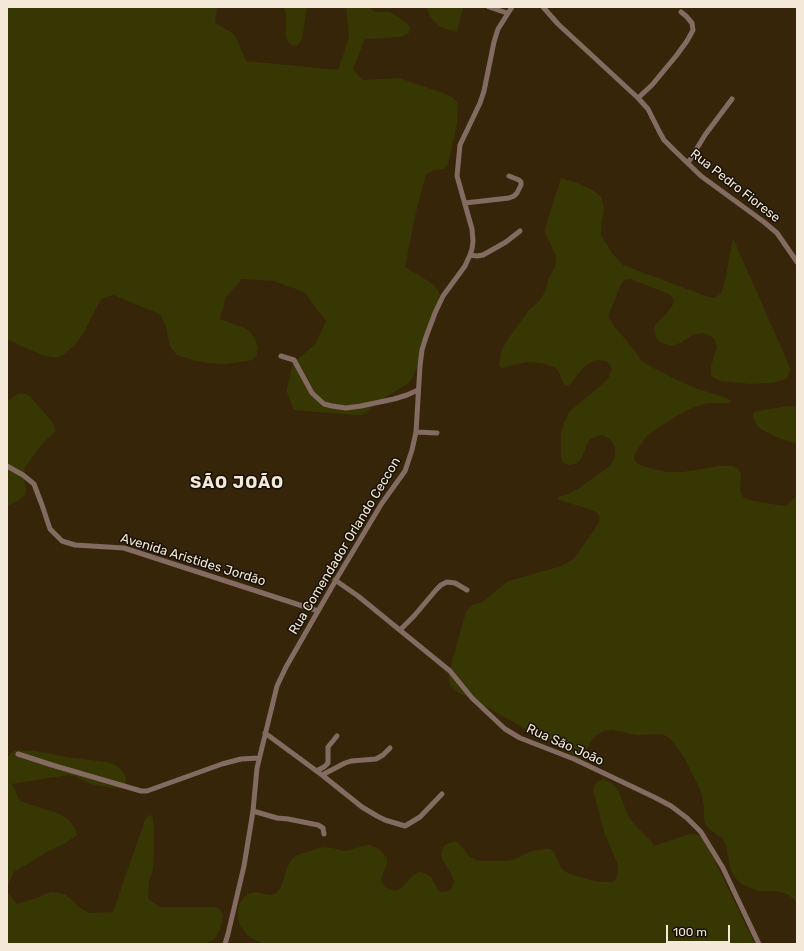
<!DOCTYPE html>
<html>
<head>
<meta charset="utf-8">
<style>
  body { margin:0 }
  #map { position:relative; width:804px; height:951px; overflow:hidden; background:#362509; font-family:Rubik,sans-serif }
  canvas { display:block }
  .frame { position:absolute; inset:0; border:8px solid #f4e8d9; pointer-events:none }
  .scale { position:absolute; left:666px; top:925px; width:64px; height:18px; box-sizing:border-box; border:2px solid #f4e8d9; border-top:0; padding-left:5px; font-size:12px; line-height:14px; white-space:nowrap; color:#f4e8d9; -webkit-text-stroke:3px #171005; paint-order:stroke }
</style>
</head>
<body>
<div id="map">
<canvas width="804" height="951"></canvas>
<div class="frame"></div>
<div class="scale">100 m</div>
</div>
<script>
const ctx = document.querySelector('canvas').getContext('2d');
ctx.lineJoin = 'round';
function fillPath(path, color) { ctx.fillStyle = color; ctx.fill(path, 'evenodd'); }
const toPath = rows => new Path2D(rows.map(r => 'M' + r).join(''));
function trace(path, color, width, dash) { ctx.strokeStyle = color; ctx.lineWidth = width; ctx.lineCap = dash ? 'butt' : 'round'; ctx.setLineDash(dash || []); ctx.stroke(path); }
function label(font, color, halo, rows, align = 'center') {
  ctx.font = font + ' Rubik,sans-serif'; ctx.lineWidth = 3; ctx.setLineDash([]); ctx.textBaseline = 'middle'; ctx.strokeStyle = halo; ctx.fillStyle = color; for (const [text, x, y, turn = 0] of rows) {
    ctx.save(); ctx.translate(x, y); ctx.rotate((+turn || 0) * Math.PI / 180); ctx.textAlign = isNaN(turn) ? turn : align; if (halo) ctx.strokeText(text, 0, 0); ctx.fillText(text, 0, 0); ctx.restore();
  }
}
fillPath(toPath([
  [7,7,217,7,215,23,234,34,236,37,246,61,338,70,349,37,346,7,370,7,373,11,378,12,389,12,395,15,407,23,410,27,409,33,406,35,400,37,365,39,353,69,363,80,399,78,443,93,452,97,457,102,458,108,457,123,448,165,444,169,434,170,426,174,415,216,405,267,433,284,437,289,440,295,439,301,420,355,416,370,413,377,410,382,375,404,367,412,362,415,354,415,294,410,287,393,287,389,293,363,296,360,304,354,315,344,326,321,304,292,274,281,242,279,226,297,220,319,247,329,251,333,256,342,258,348,257,354,254,359,248,361,225,364,208,363,196,361,177,355,171,348,169,343,166,327,160,314,113,295,101,299,84,332,76,344,64,354,58,357,52,357,42,355,7,339],
  [284,7,307,7,303,34,301,41,297,46,292,45,289,43,286,38,286,14],
  [426,7,463,7,457,32,446,29,439,26,431,18],
  [561,178,577,183,594,191,601,197,603,203,604,209,601,228,601,235,612,253,623,265,703,295,714,298,721,294,725,281,733,238,788,363,790,370,788,377,783,380,771,383,750,384,721,381,714,378,711,375,711,366,717,347,715,340,711,336,702,333,693,335,680,343,672,346,662,343,658,340,655,334,654,329,656,324,668,312,672,306,674,302,673,298,669,294,630,279,624,280,621,284,611,309,609,315,610,319,613,325,627,341,642,361,648,365,677,380,695,388,724,397,731,401,729,403,712,403,705,404,689,409,673,418,648,435,643,441,635,453,634,459,637,463,642,466,667,472,683,472,719,466,732,466,737,468,741,474,740,490,742,496,746,499,754,501,784,506,787,505,797,496,797,902,790,896,785,893,776,891,758,891,745,886,740,883,733,875,730,868,726,845,723,839,710,830,705,824,704,819,704,807,702,796,700,789,684,757,670,738,662,734,637,735,612,730,604,731,595,736,591,741,587,749,585,759,580,759,466,696,457,692,450,685,449,679,449,672,466,612,472,605,480,603,485,600,497,590,507,582,516,579,558,567,565,564,573,559,577,554,594,530,598,524,600,518,598,513,592,510,559,500,558,497,568,494,579,488,603,471,609,467,613,461,615,455,615,447,610,439,602,435,597,436,590,439,587,445,581,459,576,464,569,465,563,463,561,456,561,435,564,423,569,412,599,387,609,377,612,369,610,365,606,361,598,360,594,361,588,364,582,369,572,382,568,386,564,385,559,372,556,368,548,365,541,363,526,362,502,368,499,365,501,352,506,342,529,310,540,300,545,292,549,278,555,267,556,261,556,256,548,239,545,231,546,225],
  [18,394,25,394,30,396,53,423,55,429,54,433,43,443,25,467,24,479,26,489,25,495,18,501,7,506,7,401],
  [789,406,797,407,797,444,776,437,761,429,756,424,753,415,754,412,775,408],
  [15,750,36,751,67,757,106,762,115,765,121,769,125,775,126,780,125,786,120,789,95,785,87,782,75,776,68,775,12,784,20,801,60,814,68,819,75,828,77,835,64,844,52,849,14,872,7,887,7,757],
  [604,779,613,784,618,790,629,818,637,827,650,840,654,846,686,835,693,834,699,835,702,837,708,847,755,944,264,944,255,940,247,935,240,925,238,919,238,908,240,903,244,897,250,893,256,892,270,895,277,893,281,887,287,868,291,860,297,855,323,847,333,848,343,851,351,850,362,846,369,845,375,847,381,851,387,858,387,864,381,878,383,884,386,888,395,891,400,889,405,884,413,875,419,872,425,873,431,877,439,891,442,892,448,891,452,888,454,882,452,876,444,862,441,856,442,850,445,845,448,843,454,842,458,842,469,856,476,860,481,861,506,861,515,859,532,851,545,849,550,849,554,853,560,866,564,871,570,874,598,882,614,882,616,879,618,873,618,865,605,835,593,790,594,786,597,782],
  [151,815,153,818,154,825,154,855,153,869,149,880,148,899,160,907,214,907,220,909,223,915,222,922,220,929,216,937,214,940,204,944,8,944,8,942,7,940,7,892,17,904,40,897,45,894,51,892,61,893,66,895,79,907,89,913,113,912,145,820,148,816]
]), '#373704');
trace(toPath([
  [489,7,507,13],
  [543,7,558,24,638,98,648,109,659,131,664,140,673,149,701,176,764,222,777,233,797,262],
  [638,98,652,85,676,56,687,41,693,30,692,23,686,16,681,12],
  [688,163,705,135,732,99],
  [465,203,509,198,514,196,517,193,521,185,521,182,519,180,509,176],
  [470,255,477,256,483,255,506,242,520,231],
  [281,356,294,360,312,393,324,404,332,406,346,408,361,406,394,399,407,395,418,390],
  [416,432,437,433],
  [7,466,23,475,34,484,42,505,50,529,62,541,75,545,124,548,318,611],
  [335,580,358,596,450,671,472,698,505,729,520,738,574,759,654,797,671,806,687,818,701,832,723,868,759,944],
  [400,630,414,616,436,590,441,585,447,582,455,583,467,590],
  [265,733,322,775,362,807,377,816,385,820,405,826,420,817,442,794],
  [18,754,52,765,141,791,147,791,222,764,241,759,259,758],
  [316,771,324,767,328,763,328,747,337,736],
  [322,775,345,763,351,761,376,759,383,755,390,748],
  [253,811,277,818,288,819,318,825,323,828,324,834],
  [225,944,228,934,244,866,253,811,257,768,277,686,286,667,337,578,382,503,405,471,412,450,416,432,420,366,422,350,426,337,435,313,443,296,465,266,470,255,472,249,473,241,472,229,457,176,460,145,480,103,484,91,494,42,498,29,512,7]
]), '#836b62', 5);
label('13px', '#f4e8d9', '#171005', [
  ["Rua Pedro Fiorese",735,186,38],
  ["Rua Comendador Orlando Ceccon",345,546,-59],
  ["Avenida Aristides Jordão",193,560,17],
  ["Rua São João",565,745,24]
]);
ctx.letterSpacing = '1px';
label('bold 17px', '#f4e8d9', '#171005', [
  ["SÃO JOÃO",237,483]
]);
ctx.letterSpacing = '0px';
</script>
</body>
</html>
